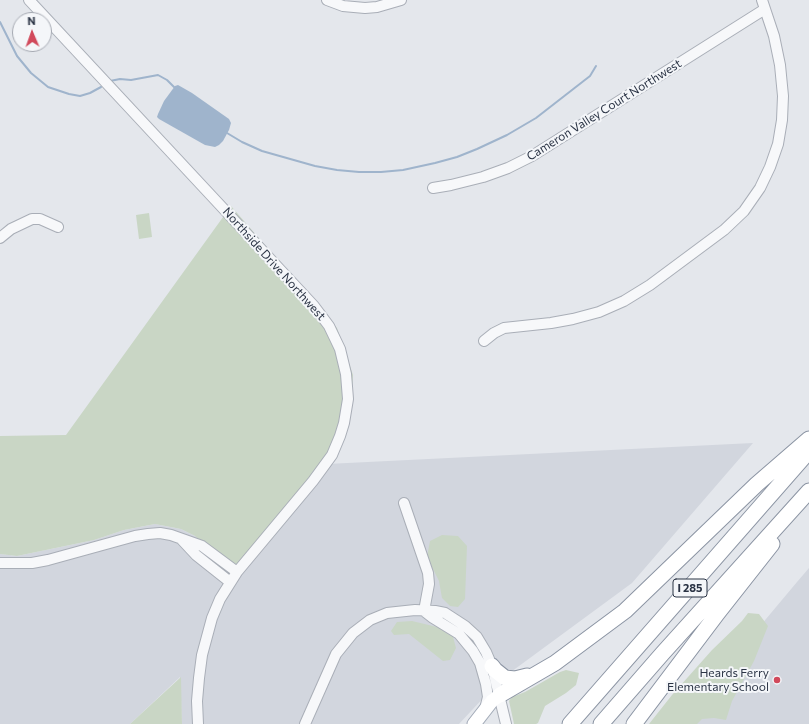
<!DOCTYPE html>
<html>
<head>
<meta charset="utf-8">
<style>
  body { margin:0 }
  #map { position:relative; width:809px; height:724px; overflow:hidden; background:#e4e7ec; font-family:Commissioner,sans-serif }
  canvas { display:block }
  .north { position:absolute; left:12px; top:12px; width:40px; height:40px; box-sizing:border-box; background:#f4f6f9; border:1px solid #a4a8b1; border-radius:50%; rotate:358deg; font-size:11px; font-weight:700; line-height:16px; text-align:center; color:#2b3445 }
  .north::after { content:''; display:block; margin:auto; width:14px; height:18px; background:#d1495b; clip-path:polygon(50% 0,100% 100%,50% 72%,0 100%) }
</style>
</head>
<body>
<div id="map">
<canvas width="809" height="724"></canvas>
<div class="north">N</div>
</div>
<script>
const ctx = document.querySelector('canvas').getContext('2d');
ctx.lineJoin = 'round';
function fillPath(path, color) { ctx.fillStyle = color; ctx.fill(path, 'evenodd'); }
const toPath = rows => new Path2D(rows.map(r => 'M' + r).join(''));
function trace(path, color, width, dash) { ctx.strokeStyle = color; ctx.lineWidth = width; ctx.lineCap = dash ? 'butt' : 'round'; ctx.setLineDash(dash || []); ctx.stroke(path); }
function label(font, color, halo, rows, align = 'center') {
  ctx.font = font + ' Commissioner,sans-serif'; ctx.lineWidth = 4; ctx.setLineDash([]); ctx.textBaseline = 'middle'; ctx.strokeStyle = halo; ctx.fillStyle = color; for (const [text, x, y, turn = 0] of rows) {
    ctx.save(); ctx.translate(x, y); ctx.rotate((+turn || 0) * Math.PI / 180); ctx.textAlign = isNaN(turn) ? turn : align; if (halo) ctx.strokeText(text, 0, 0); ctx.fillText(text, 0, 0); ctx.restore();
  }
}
fillPath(toPath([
  [753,443,632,583,500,680,459,724,182,724,180,677,130,724,0,724,0,554,17,556,94,540,124,530,155,524,181,529,195,536,327,464],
  [809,568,809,724,678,724,797,582]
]), '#d2d6de');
fillPath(toPath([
  [231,206,337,328,353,375,350,419,327,464,235,569,195,536,181,529,155,524,124,530,94,540,17,556,0,554,0,436,66,435],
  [149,213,152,237,139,239,136,215],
  [442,535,458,536,467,546,465,599,458,607,450,606,442,598,439,581,427,557,430,541],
  [748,613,759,614,768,626,754,661,732,701,726,720,714,718,702,719,697,724,649,724,672,695,712,650,742,621],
  [412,621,437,627,453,637,456,648,450,660,443,661,409,634,394,635,391,631,397,622],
  [566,670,579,673,576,685,566,693,545,706,538,723,536,724,514,724,509,701,512,697,525,692,560,672],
  [181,677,182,724,130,724]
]), '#c9d6c5');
fillPath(toPath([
  [178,85,192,93,229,119,231,123,229,130,223,141,219,145,215,147,205,145,159,119,157,117,158,114,164,101,175,86]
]), '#9fb4cc');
trace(toPath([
  [0,22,17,56,31,73,48,87,69,94,80,96,90,93,101,87],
  [110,81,120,79,131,80,158,75,167,80,176,89],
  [227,133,242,142,262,151,315,166,337,170,359,172,381,172,403,170,435,163,457,157,477,149,507,135,536,118,590,76,596,66]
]), '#9fb4cc', 2);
const minor = toPath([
  [29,0,314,306,329,326,340,349,346,374,348,399,344,423,340,436,332,455,313,481,237,572,220,599,212,618,202,655,199,678,197,701,198,724],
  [327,0,343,6,365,8,377,7,401,0],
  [433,188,451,185,483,177,508,168,532,156,765,9],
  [0,238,11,229,32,219,40,219,58,227],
  [484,341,494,333,504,328,551,323,573,319,599,312,624,301,650,285,724,230,744,211,760,188,770,167,778,144,782,120,783,96,780,65,774,36,762,0],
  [404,503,428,573,429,584,424,611],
  [182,540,196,555,230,582],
  [0,563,32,563,48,560,135,536,148,534,160,533,171,535,202,546,237,572],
  [424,611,433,618,459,634,473,651,480,663,486,684,488,697,485,709],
  [305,724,336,654,353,633,370,620,387,613,415,610,435,611,445,613,465,626,477,637,486,652,492,666,506,724]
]);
const major = toPath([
  [474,724,492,701,500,695]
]);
const highway = toPath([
  [492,666,495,670,505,678,515,679,527,676],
  [500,695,555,663,625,611,757,484,809,439],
  [570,724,809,451],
  [601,724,662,654,809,491],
  [634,724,717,614,772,544]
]);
trace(minor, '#a9aeb7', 12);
trace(major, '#a3abb8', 15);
trace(highway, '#8b94a3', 17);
trace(minor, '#f7f8fa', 10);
trace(major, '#fff', 13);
trace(highway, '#fff', 15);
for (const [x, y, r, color] of [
  [777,680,4,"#d1495b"]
]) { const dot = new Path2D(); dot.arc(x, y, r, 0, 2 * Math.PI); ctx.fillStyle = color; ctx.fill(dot); trace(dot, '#f4f6f9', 1.5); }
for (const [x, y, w] of [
  [690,588,34]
]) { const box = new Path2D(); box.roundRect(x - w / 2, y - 9, w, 18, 3); ctx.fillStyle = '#f4f6f9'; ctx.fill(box); trace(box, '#2b3445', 1); }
label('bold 11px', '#2b3445', null, [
  ["I 285",690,588]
]);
label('12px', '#2b3445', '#f4f6f9', [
  ["Cameron Valley Court Northwest",604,110,-32],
  ["Northside Drive Northwest",274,264,48]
]);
label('12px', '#2b3445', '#f4f6f9', [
  ["Heards Ferry",769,673],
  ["Elementary School",769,687]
], 'right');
</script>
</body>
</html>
